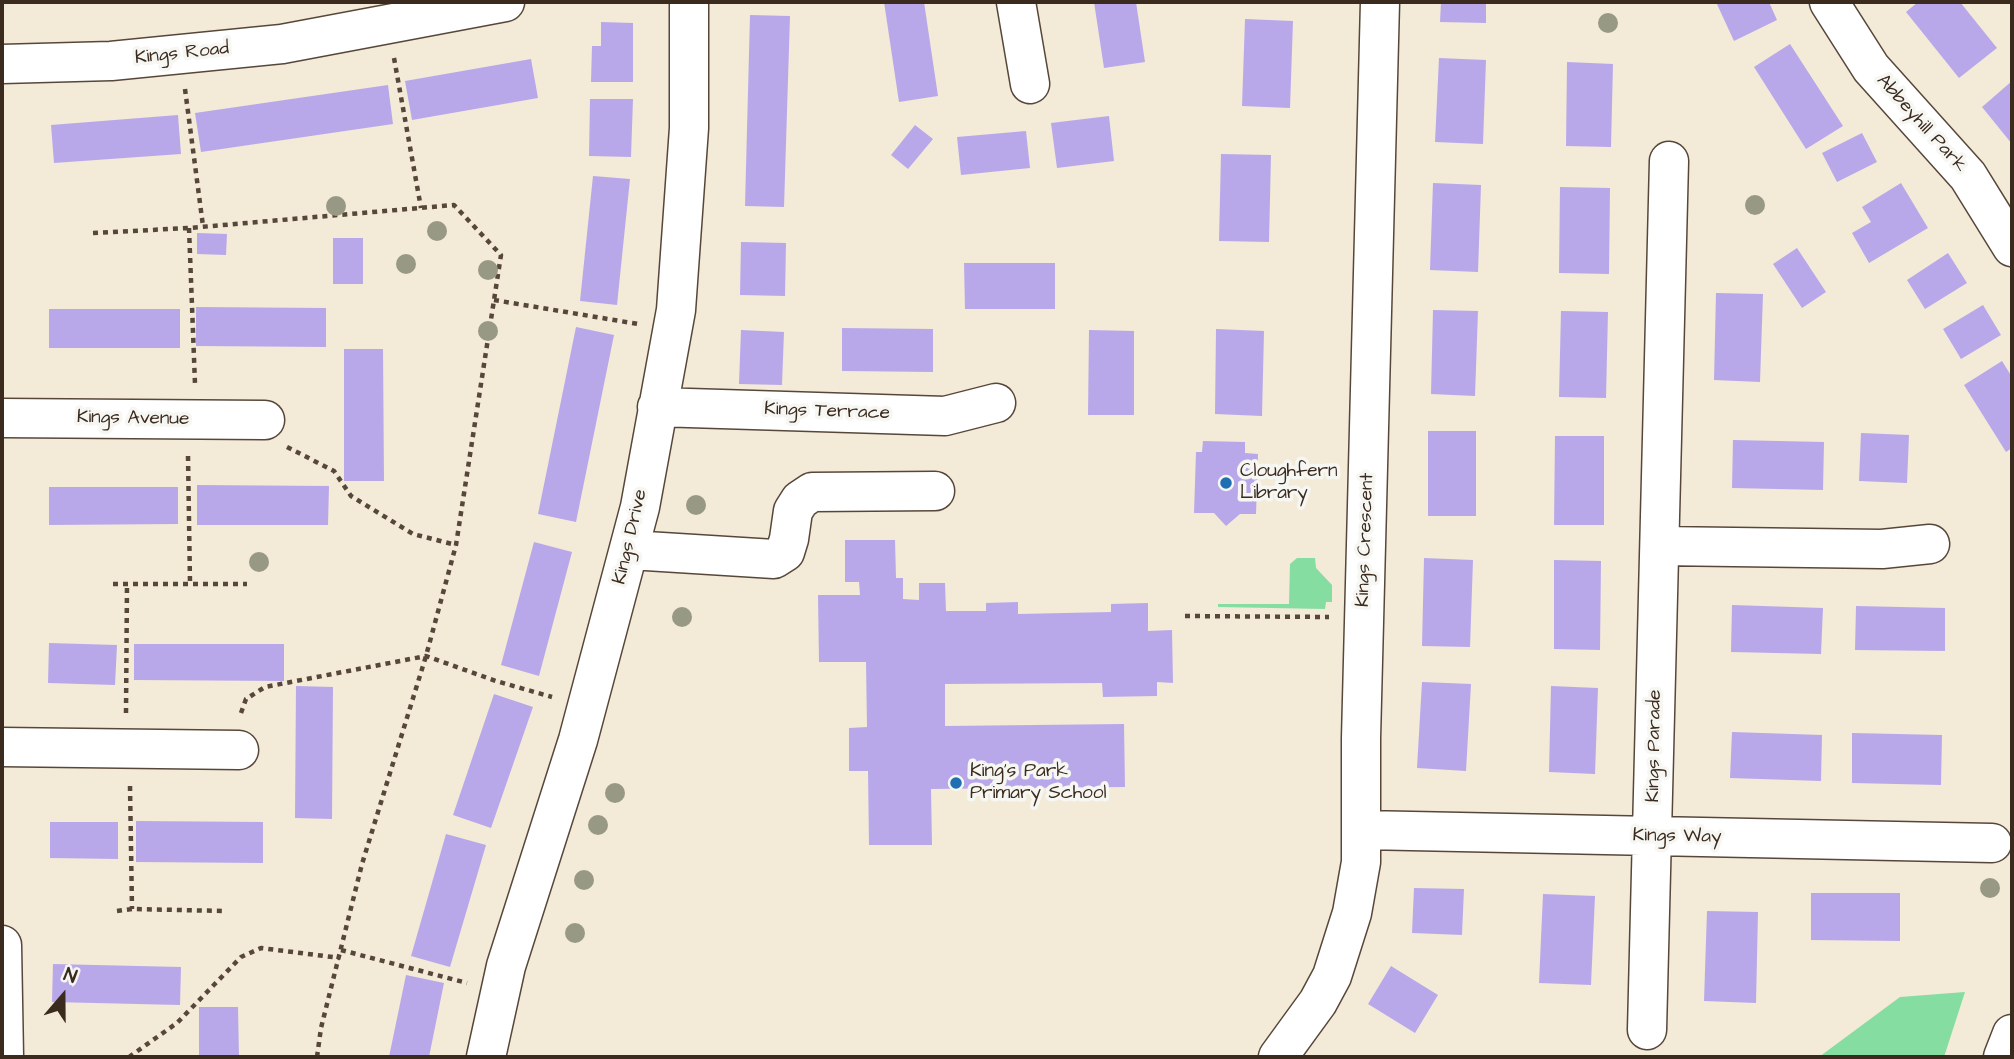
<!DOCTYPE html>
<html>
<head>
<meta charset="utf-8">
<style>
  body { margin:0 }
  #map { position:relative; width:2014px; height:1059px; overflow:hidden; background:#f3ead8; font-family:"Architects Daughter",sans-serif }
  canvas { display:block }
  .frame { position:absolute; inset:0; border:4px solid #3b2a1e; pointer-events:none }
  .north { position:absolute; left:28px; top:961px; width:70px; height:70px; -webkit-text-stroke:5px #f6f6f2; paint-order:stroke; rotate:20deg; font-size:19px; font-weight:700; line-height:28px; text-align:center; color:#3b2a1e }
  .north::after { content:''; display:block; margin:auto; width:24px; height:32px; background:#3b2a1e; clip-path:polygon(50% 0,100% 100%,50% 72%,0 100%) }
</style>
</head>
<body>
<div id="map">
<canvas width="2014" height="1059"></canvas>
<div class="frame"></div>
<div class="north">N</div>
</div>
<script>
const ctx = document.querySelector('canvas').getContext('2d');
ctx.lineJoin = 'round';
function fillPath(path, color) { ctx.fillStyle = color; ctx.fill(path, 'evenodd'); }
const toPath = rows => new Path2D(rows.map(r => 'M' + r).join(''));
function trace(path, color, width, dash) { ctx.strokeStyle = color; ctx.lineWidth = width; ctx.lineCap = dash ? 'butt' : 'round'; ctx.setLineDash(dash || []); ctx.stroke(path); }
function label(font, color, halo, rows, align = 'center') {
  ctx.font = font + ' "Architects Daughter",sans-serif'; ctx.lineWidth = 7; ctx.setLineDash([]); ctx.textBaseline = 'middle'; ctx.strokeStyle = halo; ctx.fillStyle = color; for (const [text, x, y, turn = 0] of rows) {
    ctx.save(); ctx.translate(x, y); ctx.rotate((+turn || 0) * Math.PI / 180); ctx.textAlign = isNaN(turn) ? turn : align; if (halo) ctx.strokeText(text, 0, 0); ctx.fillText(text, 0, 0); ctx.restore();
  }
}
fillPath(toPath([
  [1297,558,1315,558,1316,568,1332,585,1332,602,1326,602,1325,609,1218,607,1218,604,1289,604,1290,564],
  [1965,992,1944,1057,1819,1057,1900,997]
]), '#86dda1');
fillPath(toPath([
  [884,2,924,2,938,96,899,102],
  [1094,2,1136,2,1145,62,1104,68],
  [1441,2,1486,2,1486,23,1440,22],
  [1716,2,1769,2,1777,20,1734,41],
  [1918,2,1960,2,1997,48,1959,78,1906,12],
  [750,15,790,16,784,207,745,206],
  [1245,19,1293,21,1290,108,1242,106],
  [601,22,633,23,633,82,591,82,592,46,601,46],
  [1790,44,1843,126,1806,149,1754,67],
  [1439,58,1486,60,1483,144,1435,142],
  [531,59,538,98,412,120,405,81],
  [1567,62,1613,64,1611,147,1566,146],
  [2012,81,2012,144,1982,107],
  [388,85,393,124,201,152,195,113],
  [590,99,633,99,631,157,589,156],
  [178,115,181,154,54,163,51,125],
  [1109,116,1114,161,1057,168,1051,123],
  [915,125,933,139,908,169,891,155],
  [1026,131,1030,168,961,175,957,137],
  [1862,133,1877,162,1837,182,1822,153],
  [1221,154,1271,155,1269,242,1219,241],
  [593,176,630,179,617,305,580,301],
  [1433,183,1481,185,1478,272,1430,270],
  [1901,183,1928,228,1869,263,1852,233,1871,222,1862,207],
  [1560,187,1610,188,1609,274,1559,273],
  [197,233,227,234,226,255,197,254],
  [333,238,363,238,363,284,333,284],
  [741,242,786,243,785,296,740,295],
  [1797,248,1826,292,1802,308,1773,264],
  [1948,253,1967,283,1925,309,1907,280],
  [964,263,1055,263,1055,309,965,309],
  [1716,293,1763,294,1760,382,1714,380],
  [1983,305,2001,335,1961,359,1943,329],
  [196,307,326,308,326,347,196,346],
  [49,309,180,309,180,348,49,348],
  [1433,310,1478,311,1475,396,1431,394],
  [1561,311,1608,312,1606,398,1559,397],
  [576,327,614,335,576,522,538,514],
  [842,328,933,329,933,372,842,371],
  [1216,329,1264,331,1262,416,1215,414],
  [741,330,784,332,782,385,739,384],
  [1089,330,1134,331,1134,415,1088,415],
  [344,349,383,349,384,481,344,481],
  [2002,361,2012,377,2012,448,2006,452,1964,385],
  [1428,431,1476,431,1476,516,1428,516],
  [1861,433,1909,435,1907,483,1859,481],
  [1555,436,1604,436,1604,525,1554,525],
  [1733,440,1824,442,1823,490,1732,488],
  [1203,441,1245,442,1245,453,1258,454,1256,514,1240,514,1226,526,1214,513,1194,513,1196,452,1202,452],
  [197,485,329,486,328,525,197,525],
  [49,487,178,487,178,524,49,525],
  [845,540,895,540,896,578,903,578,903,599,919,600,919,583,945,583,946,611,986,611,986,603,1018,602,1018,614,1111,612,1111,604,1148,603,1148,631,1172,630,1173,683,1157,682,1157,696,1103,697,1102,683,945,684,945,726,1124,724,1125,787,931,789,932,845,869,845,868,771,849,771,849,728,867,727,866,662,819,662,818,595,860,595,859,582,845,582],
  [534,542,572,552,539,676,501,665],
  [1424,558,1473,560,1470,647,1422,646],
  [1554,560,1601,561,1600,650,1554,649],
  [1732,605,1823,608,1821,654,1731,652],
  [1856,606,1945,608,1945,651,1855,650],
  [49,643,117,645,115,685,48,683],
  [134,644,284,644,284,681,134,680],
  [1422,682,1471,684,1466,771,1417,768],
  [296,686,333,687,332,819,295,818],
  [1551,686,1598,688,1595,774,1549,772],
  [494,694,533,707,491,828,453,815],
  [1732,732,1822,735,1821,781,1730,778],
  [1852,733,1942,735,1941,785,1852,783],
  [136,821,263,822,263,863,136,862],
  [50,822,118,822,118,859,50,858],
  [446,834,486,845,450,967,411,956],
  [1414,888,1464,889,1462,935,1412,933],
  [1811,893,1900,893,1900,941,1811,940],
  [1543,894,1595,896,1591,985,1539,983],
  [1707,911,1758,912,1756,1003,1704,1001],
  [53,964,181,967,180,1005,52,1002],
  [1391,966,1438,995,1415,1033,1368,1004],
  [406,975,444,983,429,1057,389,1057],
  [199,1007,238,1007,239,1057,199,1057]
]), '#b8a8ea');
const minor = toPath([
  [1016,2,1030,84],
  [1829,2,1871,68,1968,176,2012,247],
  [2,64,111,61,282,44,505,2],
  [657,407,945,416,996,403],
  [2,418,265,420],
  [1660,546,1882,549,1930,544],
  [630,550,774,559,785,552,789,539,793,511,800,500,812,492,935,491],
  [2,747,239,750],
  [1363,830,1992,843],
  [2,945,4,1057],
  [1647,1030,1669,161],
  [486,1057,506,966,578,740,640,507,676,310,689,128,689,2],
  [1278,1057,1318,1002,1332,976,1352,913,1361,862,1361,738,1380,2],
  [2003,1057,2012,1034]
]);
trace(minor, '#57473a', 41);
trace(toPath([
  [394,58,421,208],
  [185,89,203,226],
  [189,228,195,384],
  [93,233,189,228,454,205,501,255,456,545,426,656,362,864,321,1028,317,1057],
  [494,300,638,324],
  [287,447,334,471,351,496,413,534,456,545],
  [188,456,190,583],
  [113,584,247,584],
  [1185,616,1329,617],
  [126,713,127,584],
  [241,713,246,699,265,687,426,656,496,681,552,697],
  [130,786,132,909],
  [117,911,132,909,226,911],
  [341,950,467,983],
  [129,1057,177,1023,241,957,261,948,340,958]
]), '#57473a', 4.5, [5, 5]);
trace(minor, '#fff', 38);
ctx.fillStyle = '#989984';
for (const [x, y] of [
  [1608,23],
  [1755,205],
  [336,206],
  [437,231],
  [406,264],
  [488,270],
  [488,331],
  [696,505],
  [259,562],
  [682,617],
  [615,793],
  [598,825],
  [584,880],
  [1990,888],
  [575,933]
]) { ctx.beginPath(); ctx.arc(x, y, 10, 0, 2 * Math.PI); ctx.fill(); }
for (const [x, y, r, color] of [
  [1226,483,7,"#1f6fb2"],
  [956,783,7,"#1f6fb2"]
]) { const dot = new Path2D(); dot.arc(x, y, r, 0, 2 * Math.PI); ctx.fillStyle = color; ctx.fill(dot); trace(dot, '#f6f6f2', 2.5); }
label('19px', '#3b2a1e', '#f6f6f2', [
  ["Kings Road",182,54,-6],
  ["Abbeyhill Park",1921,124,48],
  ["Kings Terrace",827,412,2],
  ["Kings Avenue",133,419,1],
  ["Kings Drive",631,537,-77],
  ["Kings Crescent",1366,540,-88],
  ["Kings Parade",1655,746,-89],
  ["Kings Way",1677,837,1]
]);
label('19px', '#3b2a1e', '#f6f6f2', [
  ["Cloughfern",1240,472],
  ["Library",1240,494],
  ["King's Park",970,772],
  ["Primary School",970,794]
], 'left');
</script>
</body>
</html>
